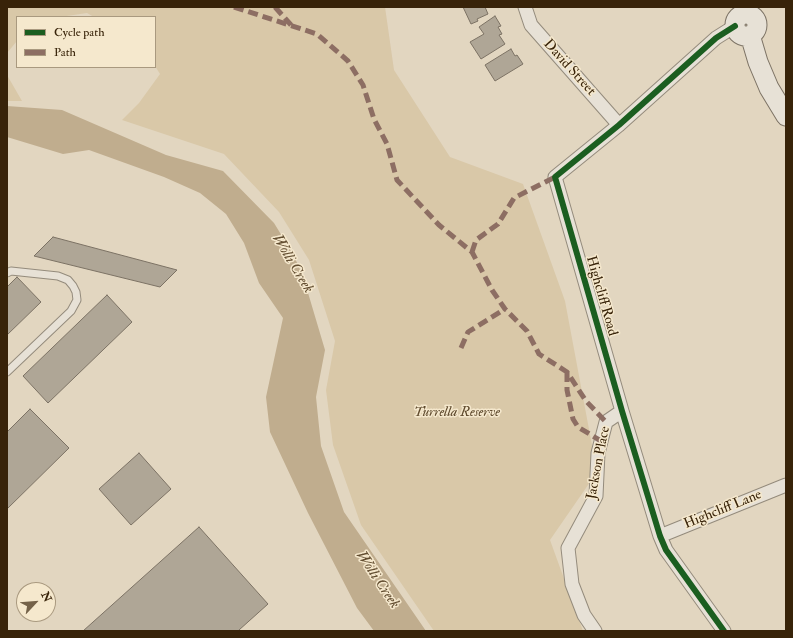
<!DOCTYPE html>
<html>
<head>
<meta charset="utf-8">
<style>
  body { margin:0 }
  #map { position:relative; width:793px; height:638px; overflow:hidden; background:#e2d6c0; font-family:"IM FELL Double Pica",serif }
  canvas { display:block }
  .frame { position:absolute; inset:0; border:8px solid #382309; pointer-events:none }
  .legend { position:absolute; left:16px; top:16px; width:140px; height:52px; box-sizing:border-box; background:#f5e8cd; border:1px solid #a9997f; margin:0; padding:5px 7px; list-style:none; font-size:12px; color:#382309 }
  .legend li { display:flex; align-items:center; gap:8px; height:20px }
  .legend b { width:20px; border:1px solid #a9997f }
  .north { position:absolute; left:16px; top:582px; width:40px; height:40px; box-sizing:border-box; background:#f5e8cd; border:1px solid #a9997f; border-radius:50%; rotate:64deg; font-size:11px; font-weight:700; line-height:16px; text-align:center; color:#382309 }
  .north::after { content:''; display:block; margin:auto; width:14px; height:18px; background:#746249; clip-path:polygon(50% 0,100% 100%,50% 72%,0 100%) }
</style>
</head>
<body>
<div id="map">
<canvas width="793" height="638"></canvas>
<div class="frame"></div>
<ul class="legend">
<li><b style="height:5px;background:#1b5e20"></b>Cycle path</li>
<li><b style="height:5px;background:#8d6e63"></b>Path</li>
</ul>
<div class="north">N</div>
</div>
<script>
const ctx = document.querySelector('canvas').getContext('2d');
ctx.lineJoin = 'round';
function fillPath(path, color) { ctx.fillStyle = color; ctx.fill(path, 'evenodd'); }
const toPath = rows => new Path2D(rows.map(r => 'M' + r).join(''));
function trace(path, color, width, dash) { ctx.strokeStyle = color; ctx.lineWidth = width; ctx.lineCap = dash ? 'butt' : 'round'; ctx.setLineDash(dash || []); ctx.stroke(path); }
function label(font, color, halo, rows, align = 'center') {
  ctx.font = font + ' "IM FELL Double Pica",serif'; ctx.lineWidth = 3; ctx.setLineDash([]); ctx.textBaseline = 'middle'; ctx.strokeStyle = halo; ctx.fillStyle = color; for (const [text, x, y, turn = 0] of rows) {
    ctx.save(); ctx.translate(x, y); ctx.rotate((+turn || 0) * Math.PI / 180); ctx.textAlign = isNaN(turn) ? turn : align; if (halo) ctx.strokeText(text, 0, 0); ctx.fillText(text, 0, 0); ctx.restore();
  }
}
fillPath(toPath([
  [7,7,385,7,394,70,450,157,523,184,565,301,597,472,550,540,583,631,434,631,361,525,333,445,326,390,335,341,309,260,279,212,224,154,122,120,139,103,160,74,155,66,155,17,94,17,87,13,60,17,17,17,17,41,7,53],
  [7,75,22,101,7,101]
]), '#d9c8a8');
fillPath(toPath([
  [7,106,62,110,166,155,223,171,274,223,293,254,303,276,325,350,316,397,321,446,344,512,426,631,374,631,357,608,308,513,270,432,266,397,283,318,259,283,244,243,226,214,200,193,164,177,89,150,63,154,7,137]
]), '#c0ad8e');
const building = toPath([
  [463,7,485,7,488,14,477,19,478,21,471,24,463,7],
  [495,16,501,26,498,27,502,34,499,35,505,44,481,59,470,42,484,34,479,27,495,16],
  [511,49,515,56,517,55,523,64,495,81,485,65,511,49],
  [53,237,177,270,160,287,34,256,53,237],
  [17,277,41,302,7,335,7,287,17,277],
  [107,295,132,322,48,403,23,376,107,295],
  [30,409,69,448,7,509,7,432,30,409],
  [139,453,171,489,131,525,99,489,139,453],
  [199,527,268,604,239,630,240,631,83,631,199,527]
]);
fillPath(building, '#afa696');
trace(building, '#7c7264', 1);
const service = toPath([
  [7,273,11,271,58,276,68,280,73,286,76,292,77,300,71,311,7,372]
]);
const minor = toPath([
  [525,7,531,25,619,125],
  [660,536,786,485],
  [595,631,584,615,572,584,568,548,596,496,598,453,606,422,622,411],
  [724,631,666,550,660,536,622,411,555,177,619,125,716,38,735,26]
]);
const secondary = toPath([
  '735 25a11 11 0 1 1 22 0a11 11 0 1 1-22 0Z',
  [750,35,758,62,769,88,786,116]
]);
trace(service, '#948b7c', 9);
trace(minor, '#948b7c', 15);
trace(secondary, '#7c7264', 21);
trace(service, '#e7e1d6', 7);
trace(minor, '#e7e1d6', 13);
trace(secondary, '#e7e1d6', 19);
trace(toPath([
  [234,7,317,34,348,61,363,85,374,119,387,144,397,180,439,225,472,252,492,290,505,309,527,331,539,354,567,372,586,401,606,422],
  [275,7,291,25],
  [472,252,476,240,498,224,514,198,555,177],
  [461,348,468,332,505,309],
  [567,372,567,390,573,419,578,427,601,441]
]), '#8d6e63', 5, [10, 5]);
trace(toPath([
  [724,631,666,550,660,536,622,411,555,177,619,125,716,38,735,26]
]), '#1b5e20', 6);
label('14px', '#382309', '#f5e8cd', [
  ["David Street",569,68,48],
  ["Highcliff Road",601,296,74],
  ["Jackson Place",599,463,-79],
  ["Highcliff Lane",723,510,-22]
]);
label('italic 14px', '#5e492c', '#f5e8cd', [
  ["Turrella Reserve",457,413]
]);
label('italic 15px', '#624d30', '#f5e8cd', [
  ["Wolli Creek",292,264,59],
  ["Wolli Creek",377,580,56]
]);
</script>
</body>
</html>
